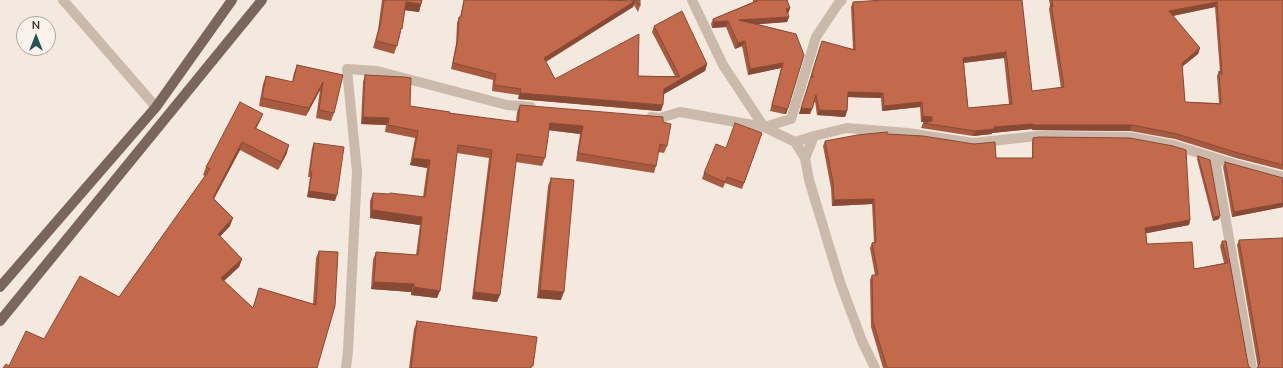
<!DOCTYPE html>
<html>
<head>
<meta charset="utf-8">
<style>
  body { margin:0 }
  #map { position:relative; width:1283px; height:368px; overflow:hidden; background:#f3e9df; font-family:Mulish,sans-serif }
  canvas { display:block }
  .north { position:absolute; left:16px; top:16px; width:40px; height:40px; box-sizing:border-box; background:#faf3ec; border:1px solid #ada59e; border-radius:50%; rotate:0deg; font-size:11px; font-weight:700; line-height:16px; text-align:center; color:#392f2a }
  .north::after { content:''; display:block; margin:auto; width:14px; height:18px; background:#20565a; clip-path:polygon(50% 0,100% 100%,50% 72%,0 100%) }
</style>
</head>
<body>
<div id="map">
<canvas width="1283" height="368"></canvas>
<div class="north">N</div>
</div>
<script>
const ctx = document.querySelector('canvas').getContext('2d');
ctx.lineJoin = 'round';
const toPath = rows => new Path2D(rows.map(r => 'M' + r).join(''));
function trace(path, color, width, dash) { ctx.strokeStyle = color; ctx.lineWidth = width; ctx.lineCap = dash ? 'butt' : 'round'; ctx.setLineDash(dash || []); ctx.stroke(path); }
function fillPath(path, color) { ctx.fillStyle = color; ctx.fill(path, 'evenodd'); }
trace(toPath([
  [63,0,156,107],
  [692,0,723,65,764,127,795,142,805,158],
  [651,117,660,118,680,112,764,127,791,119,816,37,838,4,842,0],
  [814,136,805,158,809,180,840,282,862,341,875,368],
  [795,142,814,136,847,128,908,133,973,143,1037,136,1129,137,1173,145,1234,164,1283,177],
  [1215,159,1252,368],
  [346,368,348,351,357,172,347,69,377,71,507,105,531,107]
]), '#cbb9ab', 10);
trace(toPath([
  [0,287,156,107,232,0],
  [0,321,262,0]
]), '#7a665c', 10);
fillPath(toPath([
  [382,0,422,0,419,12,405,10,400,36,394,54,373,48,378,30],
  [464,0,604,0,631,1,630,0,640,0,640,6,638,12,634,5,633,7,546,62,555,79,638,76,675,76,652,32,654,26,707,64,705,71,664,94,661,111,659,111,518,99,519,95,492,91,493,80,451,69,456,44,457,23,459,17,460,17],
  [753,0,787,0,790,8,788,14,789,17,787,22,757,24,796,34,788,108,786,114,784,114,770,111,781,68,748,75,742,46,735,49,726,27,712,28,711,24,713,19,753,2],
  [1022,0,1032,91,1061,88,1049,9,1050,5,1049,0,1283,0,1283,170,1236,158,1175,139,1130,131,1032,130,1032,129,992,133,992,134,973,136,921,128,923,123,928,122,921,122,920,107,882,111,881,98,848,97,847,111,845,117,817,115,815,101,810,114,799,114,820,46,853,49,851,7,853,2],
  [1215,7,1220,72,1219,71,1217,76,1219,103,1185,102,1182,67,1198,54,1200,48,1173,16],
  [1004,58,1009,104,968,108,964,63],
  [297,65,343,75,334,113,331,121,316,118,320,90,306,116,259,106,263,84,266,76,292,82,294,73],
  [365,75,410,106,449,113,516,122,517,112,520,105,663,122,667,146,664,153,658,152,656,166,654,173,576,161,580,134,549,130,545,158,542,166,516,162,497,302,472,299,489,158,457,153,437,298,411,295,411,292,371,289,373,260,376,252,416,255,420,225,370,218,370,201,373,193,423,197,427,168,410,165,415,138,385,132,386,125,361,124,363,82],
  [260,121,256,128,287,153,278,170,240,150,214,199,230,226,220,236,242,259,239,267,224,281,253,308,259,288,313,304,316,258,319,251,335,306,9,366,44,339,119,297,205,176,203,175,206,167],
  [762,133,742,189,725,183,723,188,702,179,704,173,726,148],
  [887,134,996,158,1032,158,1032,143,1033,138,1190,220,1189,225,1146,233,1147,244,1194,269,1224,263,1220,246,1222,241,1226,241,1248,364,1249,367,1251,368,883,368,871,327,870,280,872,275,875,275,870,248,872,243,874,242,872,204,832,206,831,188,823,146,825,141],
  [314,143,335,201,307,197,310,177,308,177,312,148],
  [1198,156,1220,216,1219,219,1213,221,1197,159],
  [1225,162,1283,178,1283,207,1232,217,1223,167],
  [551,178,561,300,537,298,548,186],
  [1239,240,1283,368,1258,368,1237,245],
  [417,321,532,368,409,368,414,329]
]), '#a85a41');
fillPath(toPath([
  [635,1,633,7,541,64,544,58],
  [406,2,421,4,419,12,403,10],
  [1217,2,1215,7,1167,17,1169,11],
  [790,8,788,14,786,9],
  [789,17,787,22,737,26,739,20],
  [728,21,726,27,712,28,714,22],
  [745,41,742,46,735,49,738,43],
  [1200,48,1198,54,1180,68,1182,63],
  [1006,52,1004,58,961,63,963,58],
  [783,63,781,68,748,75,750,69],
  [707,64,705,71,662,95,664,89],
  [323,82,320,90,306,116,309,108],
  [848,92,883,93,881,98,846,97],
  [520,93,663,105,661,111,659,111,518,99],
  [922,102,920,107,882,111,884,106],
  [788,108,786,114,784,114,786,109],
  [801,108,812,109,810,114,799,114],
  [819,110,847,111,845,117,817,115],
  [263,114,260,121,252,136,255,128],
  [923,116,932,117,930,122,921,122],
  [363,117,389,118,386,125,361,124],
  [550,123,583,126,580,134,547,130],
  [1033,124,1032,129,992,133,992,134,973,136,975,131,994,127],
  [1033,125,1132,125,1130,131,1032,130],
  [242,142,240,150,210,206,213,198],
  [289,145,287,153,278,170,281,162],
  [413,158,430,160,427,168,410,165],
  [309,191,337,195,335,201,307,197],
  [874,199,872,204,832,206,834,200],
  [1283,203,1283,207,1232,217,1234,212],
  [372,210,422,217,420,225,370,218],
  [1220,216,1219,219,1213,221,1214,217],
  [233,218,230,226,215,242,218,234],
  [1190,220,1189,225,1143,234,1145,228],
  [242,259,239,267,218,286,221,278],
  [374,282,414,284,411,292,371,289],
  [414,287,440,291,437,298,411,295],
  [540,290,564,292,561,300,537,298],
  [474,292,500,295,497,302,472,299]
]), '#884a35');
const building = toPath([
  [384,0,422,0,421,4,406,2,402,29,401,28,397,46,376,41,381,22,384,0],
  [464,0,604,0,635,1,544,58,555,79,639,34,638,76,680,77,654,26,682,11,707,64,664,89,663,105,662,105,520,93,521,89,494,85,496,74,453,63,458,38,459,17,461,17,464,0],
  [636,0,640,0,640,6,636,0],
  [757,0,787,0,790,8,786,9,789,17,739,20,796,34,804,55,788,108,786,109,772,105,783,63,750,69,745,41,738,43,728,21,714,22,713,19,757,1,757,0],
  [883,0,1022,0,1032,91,1064,87,1051,4,1053,7,1052,0,1283,0,1283,165,1238,153,1177,134,1132,125,1033,125,1033,124,994,127,994,129,975,131,923,123,932,121,932,117,923,116,922,102,884,106,883,93,848,92,847,111,819,110,816,95,812,109,801,108,812,74,813,78,812,73,822,41,855,50,853,2,883,0],
  [1217,2,1222,75,1219,71,1221,104,1185,102,1182,63,1200,48,1169,11,1217,2],
  [1006,52,1012,104,968,108,963,58,1006,52],
  [297,65,343,75,334,113,319,110,323,82,309,108,262,98,266,76,293,82,297,65],
  [365,75,404,77,411,78,410,106,450,112,449,113,518,122,520,105,663,117,663,122,671,124,667,146,660,144,656,166,578,153,583,126,550,123,545,158,517,154,500,295,474,292,492,150,458,145,440,291,414,287,414,284,374,282,376,252,418,255,422,217,372,210,373,193,390,194,390,193,425,197,430,160,413,158,418,131,388,125,389,118,363,117,365,75],
  [240,102,263,114,255,128,289,145,281,162,242,142,213,198,233,218,218,234,242,259,221,278,253,308,259,288,316,305,319,251,338,252,335,306,317,368,3,368,6,364,9,366,26,331,44,339,80,276,119,297,210,169,206,167,240,102],
  [735,123,762,133,744,183,727,177,725,182,704,173,716,144,726,148,735,123],
  [887,132,887,134,923,136,974,144,995,142,996,158,1033,158,1033,138,1039,137,1130,138,1173,146,1186,150,1190,220,1145,228,1147,244,1192,242,1194,269,1228,263,1222,241,1226,241,1248,364,1249,367,1251,368,887,368,873,322,872,275,878,275,872,243,876,242,874,199,834,200,833,183,825,141,857,135,887,132],
  [314,143,344,147,337,195,309,191,312,172,310,171,314,143],
  [1198,156,1210,160,1220,216,1214,217,1198,156],
  [1225,162,1283,178,1283,203,1234,212,1225,162],
  [551,178,574,180,564,292,540,290,551,178],
  [1283,238,1283,368,1257,368,1258,367,1260,362,1239,240,1283,238],
  [417,321,537,337,533,366,531,366,531,368,411,368,417,321]
]);
fillPath(building, '#c3694c');
trace(building, '#884a35', 1);
</script>
</body>
</html>
